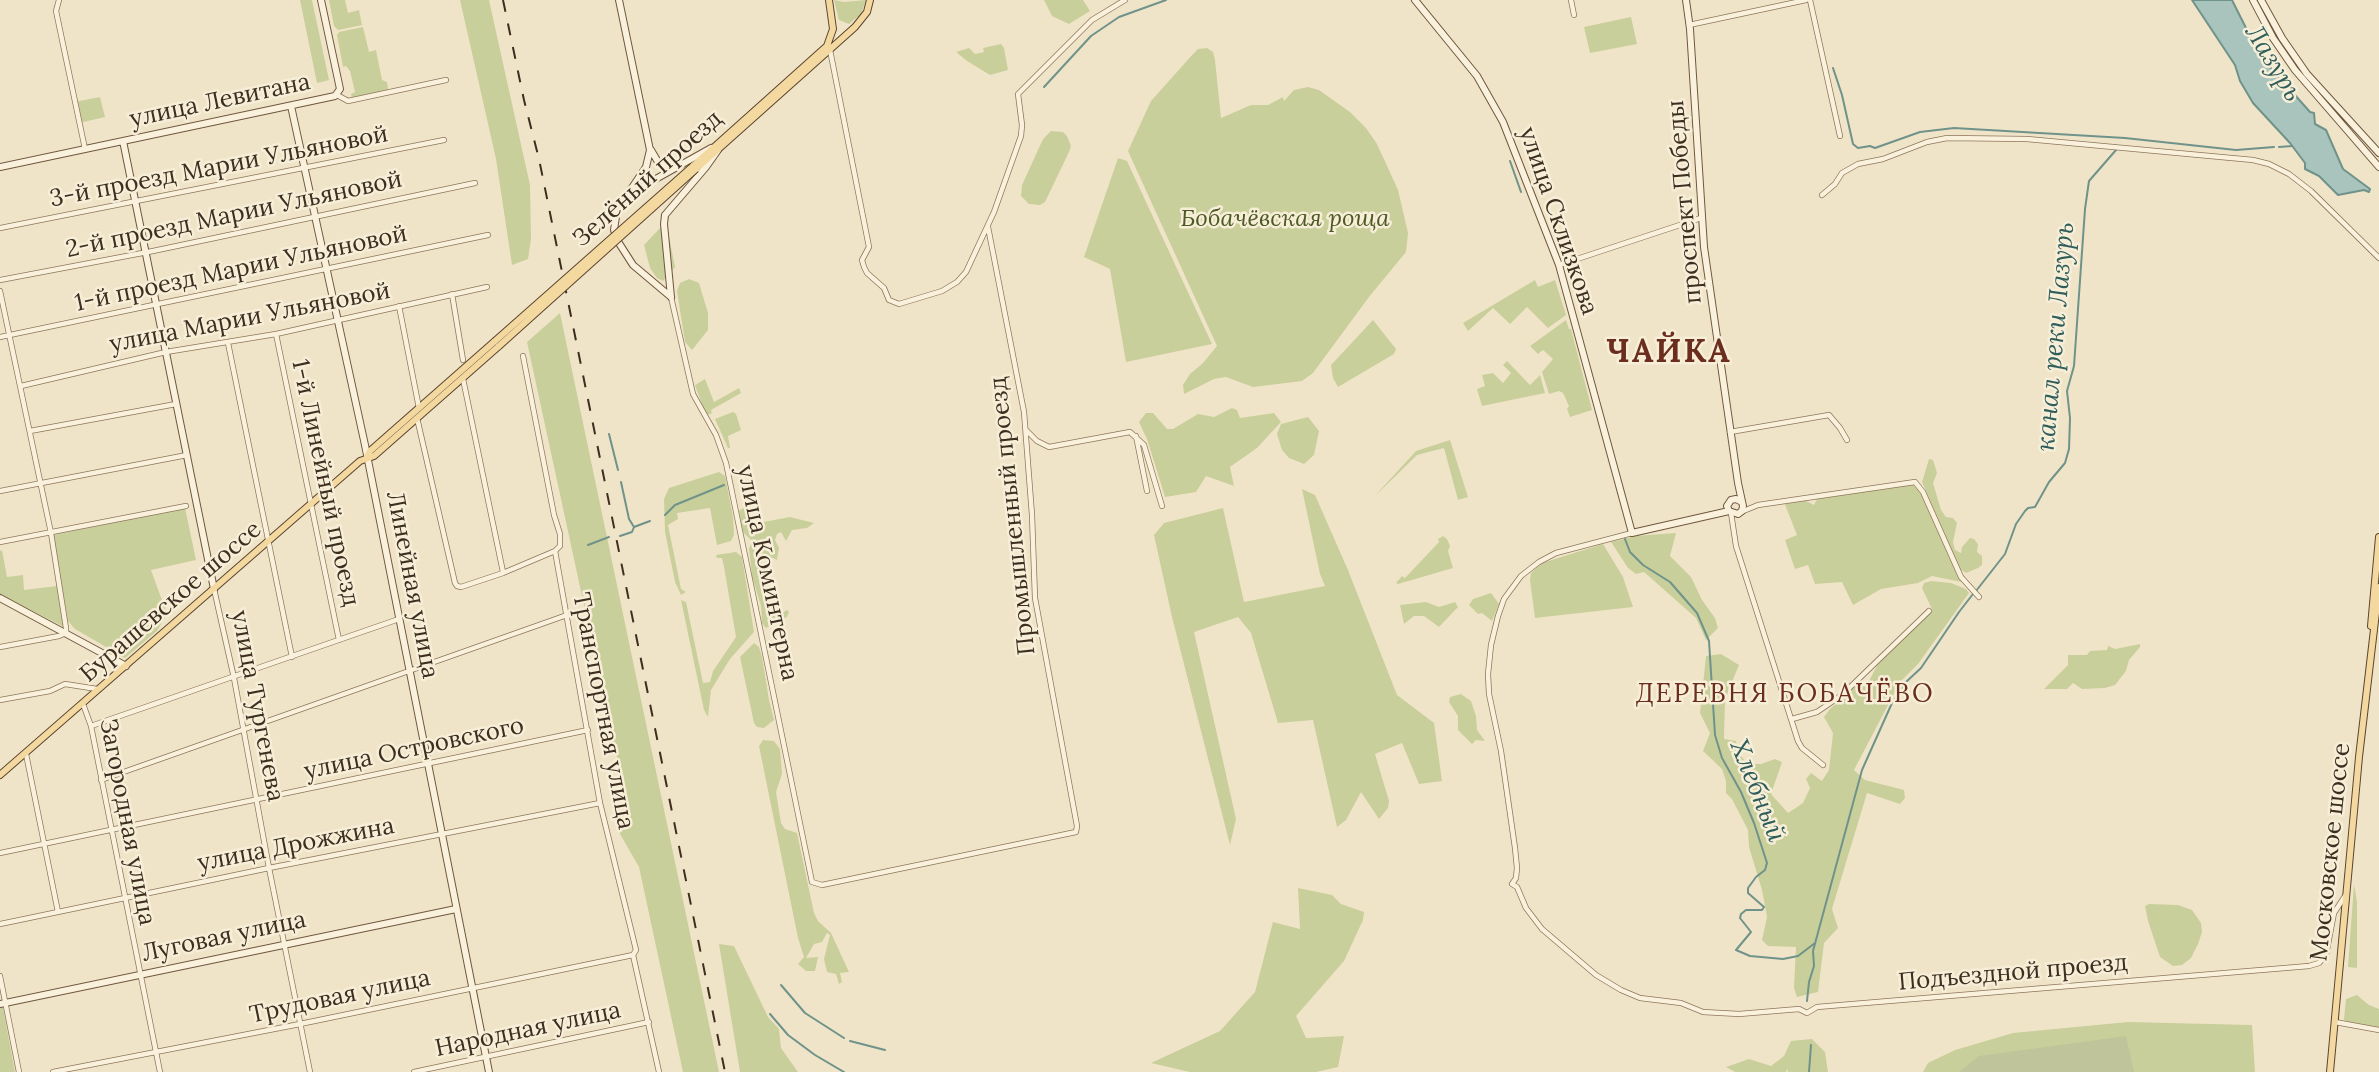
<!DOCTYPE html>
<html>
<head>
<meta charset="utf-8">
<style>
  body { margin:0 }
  canvas { display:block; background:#f0e4c8 }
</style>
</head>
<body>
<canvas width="2379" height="1072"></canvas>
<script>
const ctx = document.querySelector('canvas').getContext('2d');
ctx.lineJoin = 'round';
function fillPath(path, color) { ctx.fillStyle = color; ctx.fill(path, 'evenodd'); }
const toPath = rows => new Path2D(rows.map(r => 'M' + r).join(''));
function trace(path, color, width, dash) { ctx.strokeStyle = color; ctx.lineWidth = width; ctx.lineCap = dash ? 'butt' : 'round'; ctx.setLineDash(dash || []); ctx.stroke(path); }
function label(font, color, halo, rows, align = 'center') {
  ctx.font = font + ' Lora,serif'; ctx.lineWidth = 5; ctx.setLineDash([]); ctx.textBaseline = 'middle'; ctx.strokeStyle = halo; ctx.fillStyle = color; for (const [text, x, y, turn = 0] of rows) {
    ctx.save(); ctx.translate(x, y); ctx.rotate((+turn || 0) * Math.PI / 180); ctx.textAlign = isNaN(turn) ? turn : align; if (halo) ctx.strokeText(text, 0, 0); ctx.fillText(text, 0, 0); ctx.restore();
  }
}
fillPath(toPath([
  [300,0,312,0,329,80,317,83],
  [329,0,345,0,348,13,359,10,362,25,338,30,334,26],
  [460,0,489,0,530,185,531,239,528,259,512,265,496,159],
  [834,0,844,2,866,0,861,14,849,24,839,20],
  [1044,0,1083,0,1090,11,1069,24,1052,16],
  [1631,17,1637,44,1590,53,1584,27],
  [363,27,369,52,376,50,382,80,387,82,388,89,386,91,352,99,351,94,355,92,350,71,346,66,343,67,337,35,339,32],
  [1001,44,1004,48,1008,70,990,75,967,61,956,52,969,48,975,54,984,52,983,48],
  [1207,48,1213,52,1215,60,1221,118,1251,105,1268,105,1283,97,1284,101,1294,90,1308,87,1319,90,1350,112,1366,128,1377,144,1398,190,1408,233,1406,252,1369,297,1313,373,1302,381,1253,387,1226,377,1214,379,1184,394,1183,385,1190,374,1203,363,1217,346,1128,151,1151,101,1193,54,1198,49],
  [100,97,105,117,79,123,74,102],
  [1051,131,1063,132,1067,136,1071,146,1069,152,1045,202,1040,205,1029,204,1021,196,1022,185,1043,139],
  [1118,158,1127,161,1212,344,1126,362,1110,269,1084,257],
  [660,228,668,232,675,267,663,281,657,278,650,268,644,245],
  [689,279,699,283,708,313,708,330,692,350,685,342,677,291,680,283],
  [1535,280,1538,287,1555,280,1566,315,1548,328,1527,307,1510,324,1493,308,1468,331,1463,323],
  [560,313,719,1072,683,1072,639,867,620,834,624,790,527,342],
  [1373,320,1396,349,1394,354,1338,387,1333,378,1331,365],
  [1566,320,1569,329,1571,329,1592,410,1570,417,1567,409,1569,406,1563,393,1559,391,1549,394,1542,372,1553,359,1543,350,1538,354,1530,346],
  [1507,361,1530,385,1540,375,1545,393,1482,406,1477,389,1485,386,1482,375,1493,373,1503,383,1511,373,1503,365],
  [705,379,714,402,739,388,741,393,711,410,712,413,708,415,704,410,695,385],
  [1232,408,1237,410,1240,418,1274,413,1281,422,1257,448,1230,467,1234,486,1206,476,1196,492,1165,497,1147,439,1139,422,1146,413,1153,413,1167,429,1173,429,1198,414,1214,417],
  [733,412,736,414,741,430,728,436,730,448,728,448,715,419],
  [1308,417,1319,431,1314,455,1304,464,1289,458,1282,450,1277,434,1281,424],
  [1450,440,1468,497,1458,500,1444,448,1417,455,1373,498,1416,451],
  [1929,459,1933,460,1937,473,1933,483,1941,510,1946,517,1953,518,1957,523,1953,542,1955,550,1961,553,1962,547,1970,538,1974,539,1978,544,1977,552,1982,556,1982,565,1978,568,1966,573,1960,569,1922,482],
  [719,472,725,476,733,517,734,535,731,541,717,545,710,508,677,513,678,519,668,525,681,589,686,592,681,595,675,582,665,532,664,499,669,488],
  [1901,485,1913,485,1921,490,1961,582,1932,576,1918,583,1881,589,1853,605,1842,582,1815,584,1808,565,1795,569,1785,540,1797,535,1784,502,1806,501,1814,505,1817,499,1832,495],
  [1302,489,1315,495,1348,570,1397,695,1434,723,1442,781,1419,784,1402,743,1375,754,1389,801,1388,808,1379,819,1361,792,1346,820,1337,827,1313,720,1278,723,1251,633,1238,617,1194,632,1236,819,1230,845,1172,617,1154,535,1164,523,1223,508,1244,602,1325,586,1320,574],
  [745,507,753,524,790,517,814,523,807,528,792,530,786,541,781,532,777,534,775,540,779,548,777,560,766,555,760,557,768,588,777,598,778,604,773,615,777,616,787,610,789,612,787,617,766,628,762,623,761,606,752,576,749,549,752,541,743,532,739,511],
  [185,508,196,560,151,570,167,614,157,631,125,658,75,629,68,621,53,535],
  [1676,533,1670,556,1691,577,1702,600,1715,618,1718,628,1706,640,1696,618,1644,572,1636,574,1628,568,1611,542,1635,536],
  [1443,536,1447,539,1450,546,1448,551,1453,568,1398,584,1396,583,1402,576,1405,578,1439,542,1438,539],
  [1603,544,1623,577,1633,607,1535,618,1530,580,1531,573,1542,563],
  [2,550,7,577,23,575,24,590,57,586,64,627,0,594,0,551],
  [736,552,742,557,754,632,730,659,711,690,708,717,704,710,681,600,686,602,703,683,710,682,713,671,736,637,724,567,722,558,717,558,716,555],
  [1931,581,1951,583,1966,589,1969,593,1918,664,1900,682,1854,770,1865,780,1904,790,1905,798,1900,804,1867,793,1832,909,1838,928,1824,943,1818,992,1797,997,1794,988,1796,947,1768,946,1762,940,1767,917,1762,890,1749,847,1748,830,1732,799,1726,793,1726,781,1722,769,1703,751,1710,733,1700,713,1706,656,1721,654,1739,665,1725,699,1724,739,1736,741,1738,752,1745,761,1751,764,1761,764,1775,759,1782,762,1771,794,1788,813,1803,803,1810,788,1806,779,1811,773,1822,781,1829,770,1833,733,1824,717,1830,709,1856,686,1868,683,1879,662,1932,609,1922,588,1924,583],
  [1491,593,1499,604,1492,621,1482,613,1478,614,1469,605,1473,599],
  [1426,602,1439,607,1455,602,1458,607,1439,627,1424,616,1414,616,1404,624,1400,605],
  [754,643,759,647,762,657,769,700,774,720,764,728,757,727,754,723,740,657],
  [2140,644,2140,647,2129,660,2126,671,2115,685,2105,688,2082,689,2073,683,2067,689,2044,689,2068,665,2068,655,2087,655,2090,651,2107,650,2108,646,2115,649],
  [1461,694,1471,701,1476,716,1477,730,1485,741,1476,740,1472,744,1458,730,1458,716,1449,702,1450,697],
  [763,740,774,741,780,749,782,774,776,792,781,823,785,829,797,833,814,913,818,921,831,933,849,972,840,973,842,982,839,984,836,974,827,972,824,959,830,935,827,933,822,942,814,944,806,958,818,957,815,971,806,971,798,964,804,957,798,938,759,746],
  [2354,884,2357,902,2357,968,2348,967],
  [1298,888,1332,895,1341,904,1364,912,1363,920,1344,961,1296,1016,1306,1038,1344,1036,1338,1067,1316,1072,1190,1072,1151,1063,1220,1031,1255,992,1273,922,1300,929],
  [2149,904,2178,905,2192,910,2201,923,2202,932,2198,944,2191,958,2182,965,2173,966,2160,957,2148,921,2145,906],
  [719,944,734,946,768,1017,779,1029,781,1048,798,1072,740,1072],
  [2357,995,2369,1005,2379,1009,2379,1028,2346,1023,2344,1019,2346,999],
  [0,1008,3,1008,15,1072,0,1072],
  [2128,1022,2252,1025,2255,1072,1923,1072,1928,1063,1955,1050,2013,1033],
  [1812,1039,1825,1052,1828,1072,1788,1072,1787,1069,1786,1072,1735,1072,1726,1067,1749,1059,1771,1066,1784,1056,1791,1041]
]), '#c9cf9b');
fillPath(toPath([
  [2126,1036,2134,1072,1959,1072,1979,1056]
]), '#bfc49a');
const water = toPath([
  [2192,0,2232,0,2250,36,2270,67,2310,112,2314,113,2315,124,2326,130,2343,169,2370,189,2369,192,2364,190,2338,195,2319,176,2305,169,2305,163,2290,143,2253,103,2240,81,2235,65,2192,0]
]);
fillPath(water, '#a9c4bc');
trace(water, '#6f938a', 2);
trace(toPath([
  [1833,68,1842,95,1853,144,1858,148,1870,146,1875,148,1920,132,1954,128,2125,138,2236,150,2274,147],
  [1044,87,1091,36,1119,17,1166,0],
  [2279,147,2292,146],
  [1510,161,1521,192],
  [609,434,618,470],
  [621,482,629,519,634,527],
  [665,515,675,505,724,485],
  [620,536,632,532,634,527,650,521],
  [1625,539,1630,552,1643,565,1670,582,1697,613,1709,641,1715,735,1722,758,1741,792,1754,823,1767,863,1765,870,1756,877,1748,888,1748,893,1764,907,1762,910,1746,910,1741,914,1740,918,1751,932,1736,950,1750,956,1783,959,1798,956,1815,943],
  [588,545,609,537],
  [1976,591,2005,554,2016,524,2025,511,2028,508,2035,507,2049,482,2065,463,2069,449,2070,418,2067,391,2074,366,2085,209,2089,181,2116,150],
  [781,985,805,1013,844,1038],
  [1807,1001,1809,982,1814,966,1813,951,1862,770,1892,703,1906,682,1921,668,1959,612,1973,594],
  [770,1014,788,1035,815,1055,844,1072],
  [850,1041,885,1050],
  [1809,1072,1811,1045]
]), '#6f938a', 2);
const street = toPath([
  [59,0,56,11,85,149],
  [1571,0,1574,15],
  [1810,0,1840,136],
  [1689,25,1806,0],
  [830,50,869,247,862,260,864,267,867,273,884,288,889,300,899,304,942,291,957,282,966,272,994,212,1021,136,1022,125,1018,94,1092,20,1125,0],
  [337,95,348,101,446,80],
  [1822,195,1835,184,1842,173,1858,164,1883,159,1927,142,1947,138,2027,139,2253,160,2269,164,2289,174,2311,191,2379,258],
  [0,228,444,140],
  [1559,265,1701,218],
  [0,280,153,251,475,183],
  [0,291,51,533,66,628,66,633,59,636,0,647],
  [452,294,463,360],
  [671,297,693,394,716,435,726,463,812,882,822,885,1076,832,1077,826,1035,598,1032,515,1024,412,988,227],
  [399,306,419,408],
  [276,334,339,640],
  [0,337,488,235],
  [228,343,292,657],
  [523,356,554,515,560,534,560,546,555,551,600,803,636,950,633,955,659,1072],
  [463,379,503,572],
  [21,386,166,352,276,334,487,287],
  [417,418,455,583,457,586,461,587,503,573,555,551],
  [1026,430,1037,441,1049,447,1130,432,1144,445,1162,506],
  [30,431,176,404],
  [1730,432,1829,415,1840,428,1847,440],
  [1136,436,1147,491],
  [0,491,187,455],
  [1741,512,1758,505,1915,482,1923,492,1961,577,1979,597],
  [1731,513,1736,546,1798,741,1802,748,1823,765],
  [1632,533,1556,553,1539,562,1521,576,1504,599,1498,616,1491,645,1488,674,1489,694,1501,751,1515,848,1517,868,1516,878,1512,884,1517,887,1526,908,1542,929,1596,975,1621,990,1640,998,1681,1003,1703,1012,1739,1014,1799,1009,1807,1013,1817,1007,2309,966,2319,963,2326,955,2334,913,2345,896],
  [0,542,186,506],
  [214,589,234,678,269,868,310,1072],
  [0,700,50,691,65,684,97,689],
  [83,704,91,726,160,1072],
  [1792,719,1817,712,1842,695,1929,611],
  [91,726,399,619],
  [26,754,58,912],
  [101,780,567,615],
  [0,853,588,730],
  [0,924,269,868,600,803],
  [0,976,19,1072],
  [2335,1022,2379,1030],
  [53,1072,300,1024,633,955],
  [414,1072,649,1022]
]);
const secondary = toPath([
  [619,0,650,150,646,167,617,210,614,230,617,240,633,265,671,297],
  [1415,0,1477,76,1503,122,1559,265,1632,533,1729,511],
  [1686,0,1690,29,1704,247,1738,483,1743,506,1742,511,1738,514,1729,511,1727,506,1731,500,1736,499,1742,502],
  [2253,0,2273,38,2295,70,2379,167],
  [2261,0,2282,38,2307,74,2379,153],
  [291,106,365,445,489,1072],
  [123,141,214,589],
  [651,150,658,162,672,169],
  [0,167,335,96,340,89,321,0],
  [629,194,711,148],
  [671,297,664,224,665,215,706,167,718,150],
  [0,598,126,666],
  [0,1004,456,909]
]);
const primary = toPath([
  [693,166,827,46,833,29,829,0],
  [696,169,855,27,867,12,870,0],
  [367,457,370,451,495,341],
  [2371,626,2379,537],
  [0,775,360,461,374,456,499,346],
  [2330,1072,2359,757,2379,587]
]);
trace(street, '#8d765c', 6);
trace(secondary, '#6f573f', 8);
trace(primary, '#5b4430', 8);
trace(street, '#faf1dc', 4.5);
trace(secondary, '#faf1dc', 6);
trace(primary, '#f3d9a0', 6);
trace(toPath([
  [503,0,524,100,539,159,725,1072]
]), '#3d2e20', 2, [12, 12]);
const primaryBridge = toPath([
  [495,341,693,166],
  [499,346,696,169]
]);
trace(primaryBridge, '#5b4430', 8, []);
trace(primaryBridge, '#f3d9a0', 6);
label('24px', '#3d2e20', '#f7eed8', [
  ["улица Левитана",220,101,-12],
  ["3-й проезд Марии Ульяновой",219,167,-11],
  ["Зелёный проезд",648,179,-42],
  ["проспект Победы",1685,202,-95],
  ["2-й проезд Марии Ульяновой",234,215,-12],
  ["улица Склизкова",1558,221,71],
  ["1-й проезд Марии Ульяновой",241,269,-12],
  ["улица Марии Ульяновой",250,318,-11],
  ["1-й Линейный проезд",325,483,78],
  ["Промышленный проезд",1013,516,-96],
  ["улица Коминтерна",767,573,78],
  ["Линейная улица",412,585,79],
  ["Бурашевское шоссе",171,602,-41],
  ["улица Тургенева",257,706,79],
  ["Транспортная улица",603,711,79],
  ["улица Островского",414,749,-12],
  ["Загородная улица",127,822,79],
  ["улица Дрожжина",296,845,-11],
  ["Московское шоссе",2331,852,-84],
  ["Луговая улица",224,937,-12],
  ["Подъездной проезд",2013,973,-5],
  ["Трудовая улица",340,997,-12],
  ["Народная улица",528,1030,-12]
]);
label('italic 24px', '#4d5a26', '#f7eed8', [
  ["Бобачёвская роща",1285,219]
]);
label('italic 26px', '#2f5d5a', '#f7eed8', [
  ["Лазурь",2273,63,59],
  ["канал реки Лазурь",2056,337,-85],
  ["Хлебный",1757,791,68]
]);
ctx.letterSpacing = '2px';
label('26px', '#6b2e1e', '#f7eed8', [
  ["ДЕРЕВНЯ БОБАЧЁВО",1785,695]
]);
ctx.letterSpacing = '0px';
ctx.letterSpacing = '2px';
label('bold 32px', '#6b2e1e', '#f7eed8', [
  ["ЧАЙКА",1669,353]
]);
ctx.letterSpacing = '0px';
</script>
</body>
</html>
